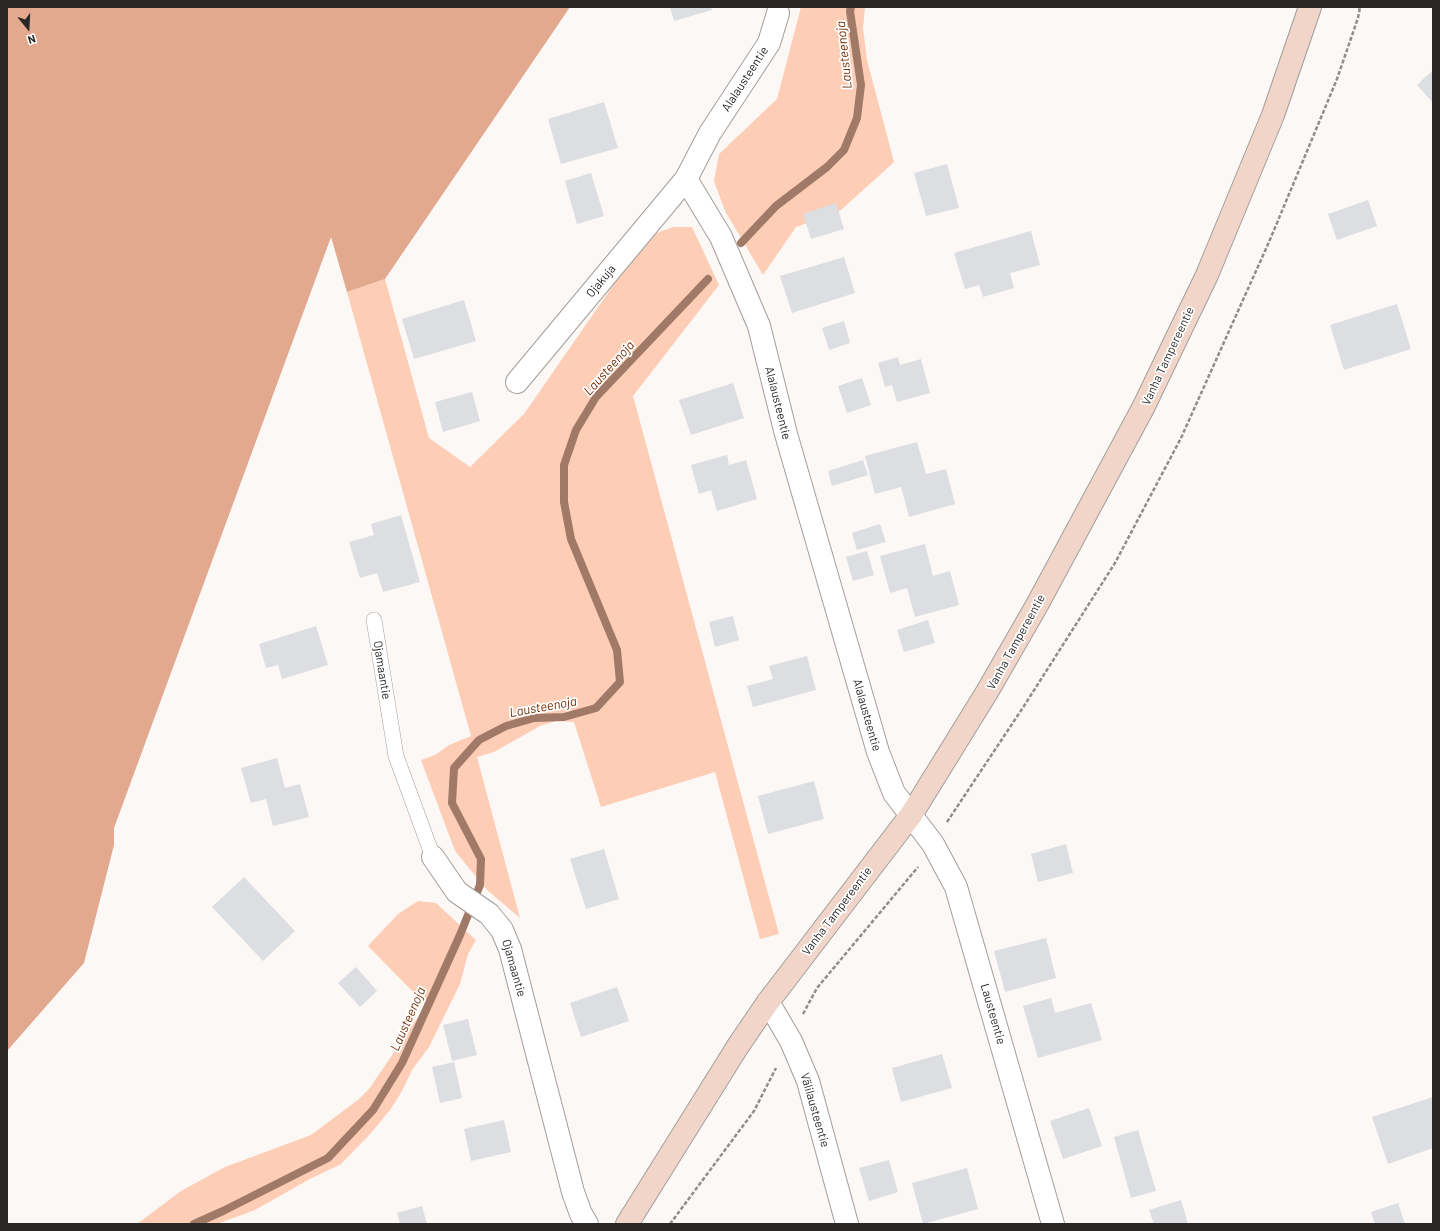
<!DOCTYPE html>
<html>
<head>
<meta charset="utf-8">
<style>
  body { margin:0 }
  #map { position:relative; width:1440px; height:1231px; overflow:hidden; background:#fcf8f6; font-family:Barlow,sans-serif }
  canvas { display:block }
  .frame { position:absolute; inset:0; border:8px solid #2a2827; pointer-events:none }
  .north { position:absolute; left:8px; top:8px; width:40px; height:40px; -webkit-text-stroke:3px #fff; paint-order:stroke; rotate:162deg; font-size:11px; font-weight:700; line-height:16px; text-align:center; color:#2a2827 }
  .north::after { content:''; display:block; margin:auto; width:14px; height:18px; background:#2a2827; clip-path:polygon(50% 0,100% 100%,50% 72%,0 100%) }
</style>
</head>
<body>
<div id="map">
<canvas width="1440" height="1231"></canvas>
<div class="frame"></div>
<div class="north">N</div>
</div>
<script>
const ctx = document.querySelector('canvas').getContext('2d');
ctx.lineJoin = 'round';
function fillPath(path, color) { ctx.fillStyle = color; ctx.fill(path, 'evenodd'); }
const toPath = rows => new Path2D(rows.map(r => 'M' + r).join(''));
function trace(path, color, width, dash) { ctx.strokeStyle = color; ctx.lineWidth = width; ctx.lineCap = dash ? 'butt' : 'round'; ctx.setLineDash(dash || []); ctx.stroke(path); }
function label(font, color, halo, rows, align = 'center') {
  ctx.font = font + ' Barlow,sans-serif'; ctx.lineWidth = 3.5; ctx.setLineDash([]); ctx.textBaseline = 'middle'; ctx.strokeStyle = halo; ctx.fillStyle = color; for (const [text, x, y, turn = 0] of rows) {
    ctx.save(); ctx.translate(x, y); ctx.rotate((+turn || 0) * Math.PI / 180); ctx.textAlign = isNaN(turn) ? turn : align; if (halo) ctx.strokeText(text, 0, 0); ctx.fillText(text, 0, 0); ctx.restore();
  }
}
fillPath(toPath([
  [801,7,865,7,863,28,867,60,894,162,840,211,796,227,763,275,725,211,714,181,719,154,777,99],
  [673,227,692,227,719,285,633,396,779,934,760,939,715,772,601,807,574,722,556,721,540,726,494,752,477,757,520,918,487,890,455,851,421,760,435,755,449,745,471,736,347,292,385,279,429,438,470,467,524,414,632,258,654,234],
  [418,901,436,903,476,940,468,954,460,984,429,1047,412,1070,402,1091,390,1110,371,1133,341,1164,308,1180,255,1210,217,1224,137,1224,181,1191,225,1167,311,1135,359,1099,369,1089,426,1005,368,946,398,914]
]), '#fecdb6');
fillPath(toPath([
  [7,7,570,7,385,279,347,292,331,237,114,828,114,845,84,963,7,1051]
]), '#e2a98f');
trace(toPath([
  [741,243,776,206,827,167,844,150,857,118,861,85,850,11,851,7],
  [194,1224,223,1211,328,1158,373,1110,402,1063,460,935,480,885,481,859,452,803,454,768,479,740,506,726,534,718,564,717,596,708,620,682,617,650,571,539,564,502,564,465,576,430,596,397,708,279]
]), '#a17967', 8);
fillPath(toPath([
  [670,7,711,7,712,10,674,21],
  [1433,70,1433,103,1417,85],
  [604,102,618,148,561,164,548,119],
  [947,164,959,208,926,216,914,173],
  [591,173,604,216,577,224,565,181],
  [1368,200,1377,226,1337,240,1328,214],
  [836,203,844,229,811,239,803,214],
  [1031,231,1040,265,1010,273,1014,288,983,297,979,285,965,289,954,253],
  [844,257,855,293,792,313,780,276],
  [464,300,476,341,414,359,402,319],
  [1397,304,1411,349,1344,370,1330,325],
  [844,321,850,343,829,350,822,328],
  [898,357,900,365,921,359,930,393,897,402,892,385,885,387,878,363],
  [862,378,871,405,847,413,838,386],
  [733,383,744,418,691,435,679,400],
  [472,392,480,421,443,432,435,402],
  [917,442,926,474,946,469,955,504,909,517,901,487,875,494,865,456],
  [727,455,729,465,746,460,757,499,717,511,711,490,699,494,691,465],
  [863,460,868,475,832,486,828,471],
  [401,515,420,582,383,592,377,573,360,578,349,542,374,535,371,524],
  [880,524,886,542,857,550,852,533],
  [925,544,933,576,950,571,959,605,915,617,907,588,890,593,880,556],
  [867,551,874,575,853,581,846,557],
  [733,616,739,640,715,647,709,622],
  [928,620,935,643,904,652,897,630],
  [316,626,328,665,282,679,278,665,266,668,259,644],
  [807,656,816,690,753,707,747,686,773,679,769,666],
  [277,758,285,788,300,784,309,817,273,826,266,799,251,803,241,768],
  [814,781,824,819,768,834,758,796],
  [1066,844,1073,873,1038,882,1031,854],
  [604,849,619,899,586,909,570,859],
  [244,877,295,931,263,961,212,907],
  [1046,938,1056,978,1005,992,994,951],
  [356,967,377,991,360,1007,338,983],
  [617,987,629,1021,581,1037,570,1003],
  [1051,998,1055,1013,1091,1003,1102,1040,1038,1058,1023,1006],
  [468,1019,477,1055,452,1061,443,1025],
  [942,1054,952,1088,901,1102,892,1068],
  [454,1062,462,1098,440,1103,432,1067],
  [1433,1097,1433,1148,1388,1164,1372,1117],
  [1089,1108,1102,1146,1063,1159,1050,1121],
  [504,1120,511,1152,471,1161,464,1129],
  [1138,1130,1156,1191,1131,1198,1114,1137],
  [889,1160,898,1192,869,1201,859,1168],
  [967,1168,978,1209,923,1224,912,1183],
  [1181,1200,1188,1224,1154,1224,1149,1210],
  [1398,1203,1405,1224,1375,1224,1371,1212],
  [422,1206,427,1224,400,1224,397,1213]
]), '#dcdee2');
const service = toPath([
  [374,620,396,756,433,857]
]);
const minor = toPath([
  [778,13,769,43,710,133,686,179,721,237,759,326,786,434,878,752,894,793,933,844,956,887,1053,1224],
  [517,382,686,179],
  [433,857,457,892,489,914,502,930,510,949,573,1192,581,1214,587,1224],
  [768,1002,791,1041,808,1081,847,1224]
]);
const secondary = toPath([
  [627,1224,738,1046,768,1002,911,815,987,692,1037,605,1143,408,1207,275,1273,115,1310,7]
]);
trace(service, '#a29e9d', 16);
trace(minor, '#a29e9d', 24);
trace(secondary, '#a29e9d', 24);
trace(toPath([
  [947,822,1024,706,1115,563,1181,438,1269,242,1310,144,1337,79,1358,18,1360,7],
  [803,1014,817,988,918,867],
  [670,1224,754,1111,776,1068]
]), '#908d8c', 2.5, [4, 2]);
trace(service, '#fff', 15);
trace(minor, '#fff', 22);
trace(secondary, '#f1d5c8', 22);
label('12px', '#2a2827', '#fff', [
  ["Alalausteentie",745,79,-57],
  ["Ojakuja",601,281,-50],
  ["Vanha Tampereentie",1168,356,-65],
  ["Alalausteentie",778,403,76],
  ["Vanha Tampereentie",1016,642,-61],
  ["Ojamaantie",382,670,81],
  ["Alalausteentie",867,715,74],
  ["Vanha Tampereentie",837,911,-53],
  ["Ojamaantie",514,968,74],
  ["Lausteentie",993,1014,74],
  ["Välilausteentie",815,1110,74]
]);
label('italic 13px', '#722f06', '#fff', [
  ["Lausteenoja",844,55,-96],
  ["Lausteenoja",609,368,-48],
  ["Lausteenoja",543,707,-10],
  ["Lausteenoja",408,1019,-66]
]);
</script>
</body>
</html>
